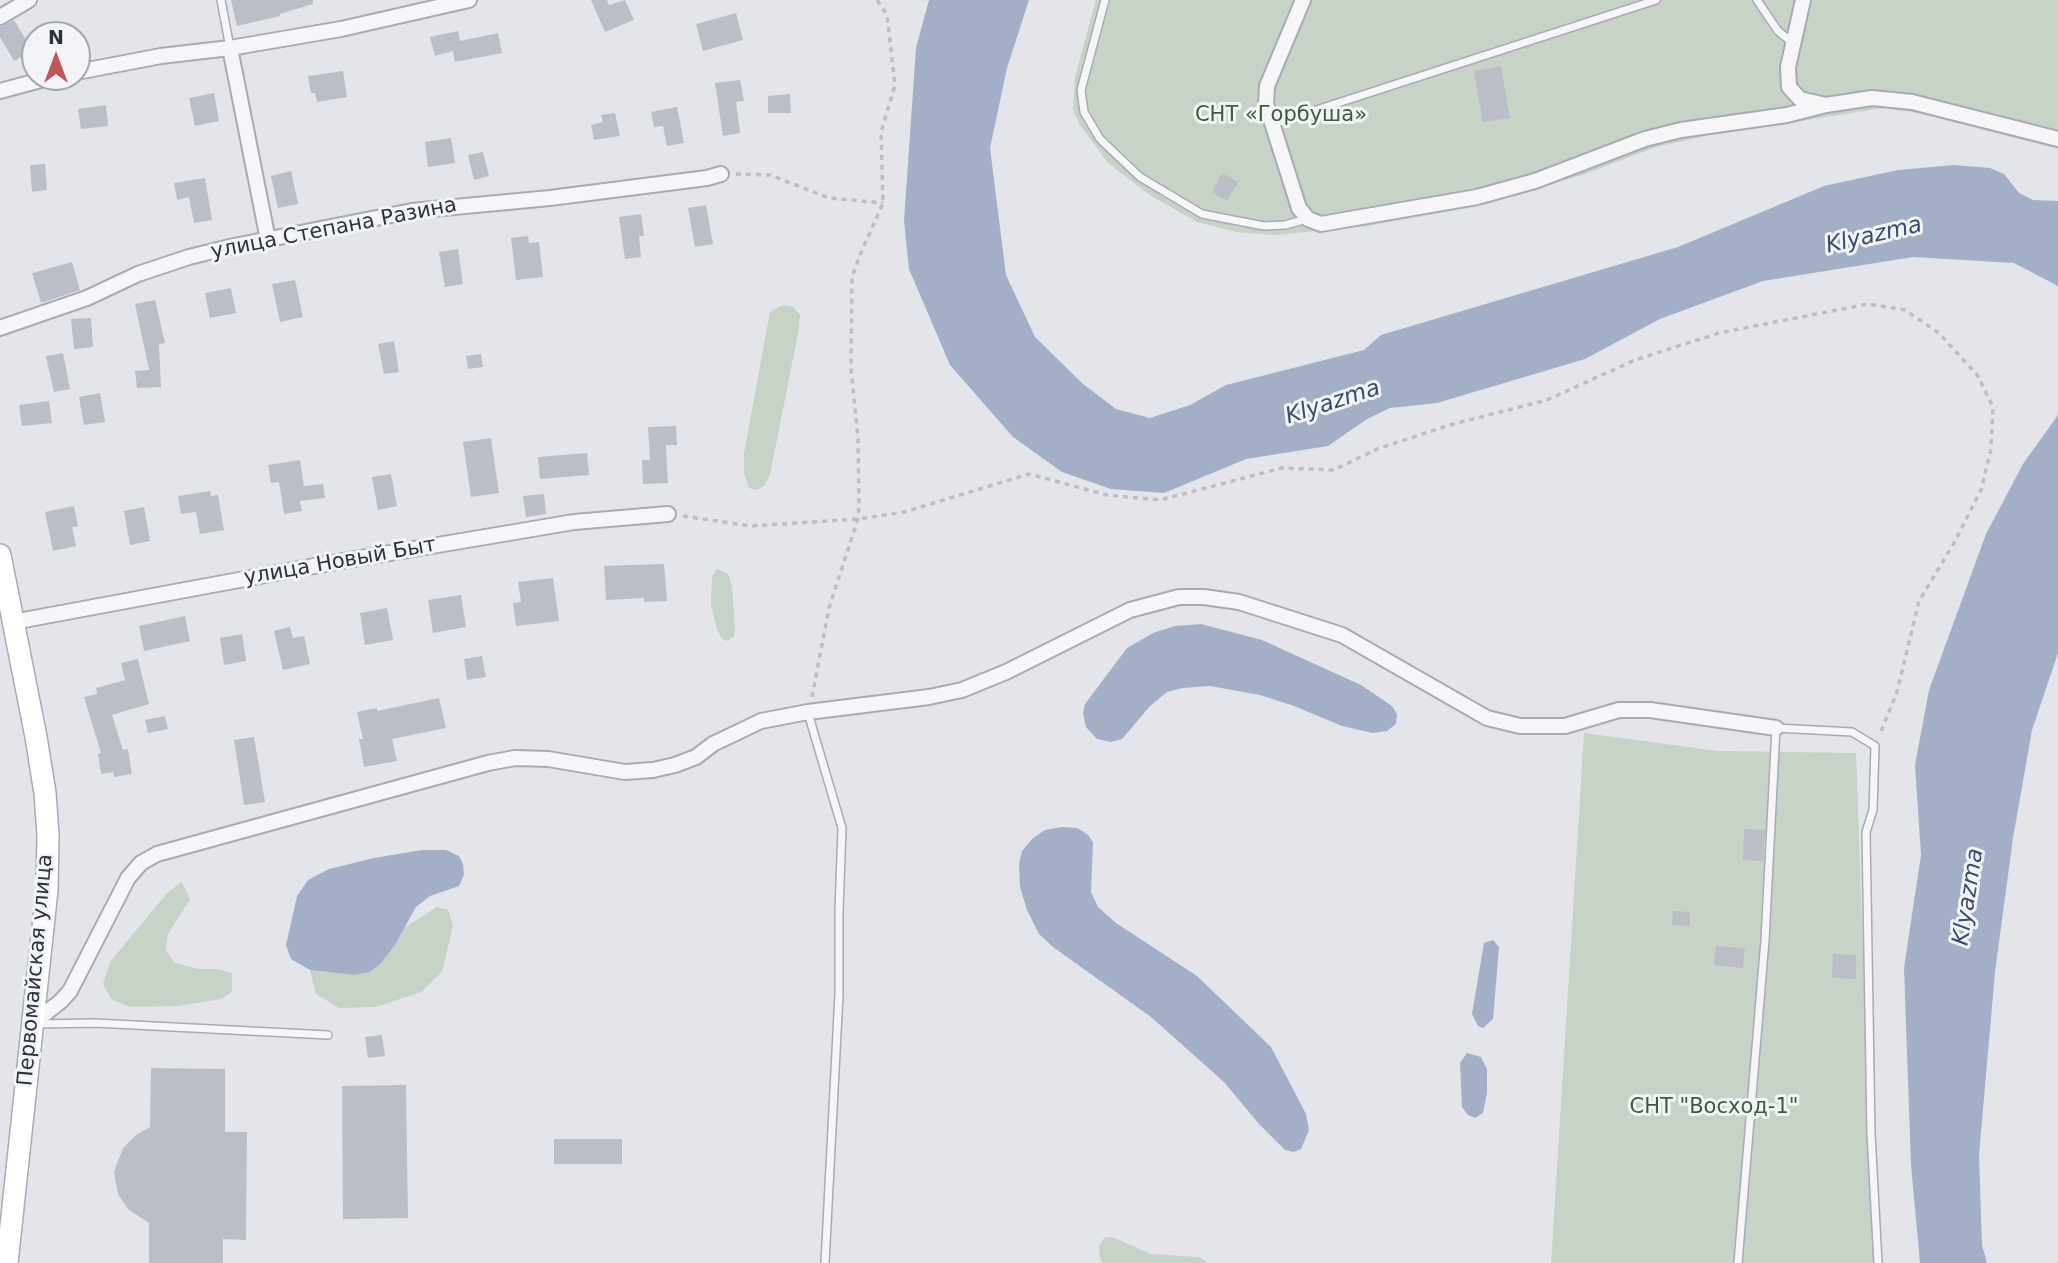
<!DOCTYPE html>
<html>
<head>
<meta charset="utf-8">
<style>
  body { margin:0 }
  #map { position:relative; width:2058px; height:1263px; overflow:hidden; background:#e3e5ea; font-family:"DejaVu Sans",sans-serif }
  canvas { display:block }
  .north { position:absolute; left:21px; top:21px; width:70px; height:70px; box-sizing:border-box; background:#f3f4f7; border:2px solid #a4a6ae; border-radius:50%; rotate:0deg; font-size:19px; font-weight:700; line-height:28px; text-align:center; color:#2d3140 }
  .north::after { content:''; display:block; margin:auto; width:24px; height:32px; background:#c05759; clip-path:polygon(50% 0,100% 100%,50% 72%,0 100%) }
</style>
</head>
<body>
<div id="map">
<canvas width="2058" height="1263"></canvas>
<div class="north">N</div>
</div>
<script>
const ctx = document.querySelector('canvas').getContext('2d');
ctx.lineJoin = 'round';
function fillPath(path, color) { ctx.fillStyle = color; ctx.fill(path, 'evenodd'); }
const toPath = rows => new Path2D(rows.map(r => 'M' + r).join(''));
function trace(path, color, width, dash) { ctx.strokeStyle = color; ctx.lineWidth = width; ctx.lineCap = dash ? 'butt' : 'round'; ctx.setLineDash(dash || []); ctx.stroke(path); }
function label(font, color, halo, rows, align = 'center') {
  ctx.font = font + ' "DejaVu Sans",sans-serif'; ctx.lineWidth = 6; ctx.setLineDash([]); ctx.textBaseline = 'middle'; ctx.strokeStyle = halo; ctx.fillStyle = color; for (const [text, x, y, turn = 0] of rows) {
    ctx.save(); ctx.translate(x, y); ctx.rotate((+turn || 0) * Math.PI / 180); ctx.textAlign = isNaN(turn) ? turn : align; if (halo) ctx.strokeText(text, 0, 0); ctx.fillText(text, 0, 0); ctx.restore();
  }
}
fillPath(toPath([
  [1096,0,2058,0,2058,149,1918,113,1884,108,1710,135,1656,147,1585,174,1475,207,1367,226,1275,235,1236,232,1197,222,1151,196,1108,163,1080,125,1073,110,1075,77],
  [782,305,793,307,800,315,799,328,770,475,764,486,756,490,749,488,744,474,744,453,770,312],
  [717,569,728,574,732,586,735,626,734,636,728,641,722,639,717,629,711,606,712,577],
  [1584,733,1718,751,1856,753,1874,1263,1551,1263],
  [182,882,190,899,168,934,166,950,174,962,197,969,217,969,232,973,232,992,221,999,178,1006,131,1007,112,1000,103,984,110,962,168,892],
  [437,907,448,910,453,925,442,972,421,992,376,1007,339,1008,316,994,310,970,355,975,370,972,395,945,404,928],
  [1112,1237,1151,1254,1199,1257,1208,1263,1103,1263,1100,1259,1099,1246,1104,1238]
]), '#c7d3c6');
fillPath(toPath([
  [929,0,1029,0,1007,68,990,148,1006,275,1035,337,1083,384,1116,409,1150,418,1190,405,1226,385,1364,350,1381,335,1678,247,1824,186,1898,170,1954,165,1990,168,2004,174,2019,193,2033,200,2058,201,2058,286,2014,263,1913,257,1763,281,1660,319,1585,359,1437,403,1390,408,1367,419,1328,446,1246,459,1164,493,1111,489,1062,472,1013,437,950,365,909,269,904,221,916,48],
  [2058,415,2058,653,2032,730,2013,838,1995,972,1979,1155,1982,1245,1987,1263,1920,1263,1911,1165,1904,968,1921,855,1915,765,1929,690,1986,534,2023,464],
  [1201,624,1262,640,1361,685,1392,706,1397,714,1396,724,1387,731,1373,733,1342,726,1294,706,1260,695,1210,686,1183,688,1167,692,1150,706,1122,739,1111,742,1097,739,1086,727,1083,713,1085,704,1127,648,1153,633,1175,626],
  [1062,827,1077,828,1087,834,1093,842,1091,892,1098,907,1116,923,1197,976,1271,1047,1306,1114,1309,1130,1301,1149,1294,1152,1285,1150,1259,1124,1224,1082,1151,1017,1053,947,1039,934,1027,910,1020,887,1019,864,1022,851,1032,839,1045,830],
  [422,850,446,850,459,856,463,864,464,875,459,886,430,896,416,907,395,945,381,963,370,972,355,975,310,970,291,959,286,945,297,896,308,880,329,869,374,858],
  [1493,940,1499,947,1493,1019,1483,1028,1478,1026,1472,1014,1484,943],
  [1467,1053,1481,1057,1487,1069,1487,1092,1483,1113,1475,1118,1468,1115,1462,1107,1460,1063]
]), '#a3afc6');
fillPath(toPath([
  [231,0,313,0,313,4,280,14,280,16,237,26],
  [591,0,607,0,609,5,625,0,634,20,605,32],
  [736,13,743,40,703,51,696,24],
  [14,20,32,50,14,61,0,37,0,27],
  [458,31,460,41,498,33,502,53,455,62,453,51,435,56,430,37],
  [1501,66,1510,118,1483,122,1474,71],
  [343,71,347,97,317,102,315,93,311,93,308,76],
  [740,80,744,101,736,102,740,133,723,136,715,83],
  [214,93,219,121,195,126,189,98],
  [790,94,791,113,768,113,768,96],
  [106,105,108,126,81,129,78,109],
  [677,107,684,143,667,146,663,126,654,127,651,112],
  [615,113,620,136,594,140,591,125,603,122,601,115],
  [451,138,455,163,428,167,425,142],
  [483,152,489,176,474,180,468,155],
  [45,164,47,190,32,192,30,165],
  [291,171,298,204,278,208,271,176],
  [1222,173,1238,182,1227,201,1212,192],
  [205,178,212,220,194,223,189,197,177,200,174,183],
  [706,205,713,244,695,247,688,208],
  [641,214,644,236,639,236,641,257,625,259,619,217],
  [528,236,529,243,539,242,543,277,516,280,511,238],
  [458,249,463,284,445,287,439,252],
  [72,262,80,290,41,303,32,273],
  [295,280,303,317,280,322,272,284],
  [231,288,236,313,210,318,205,293],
  [155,300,165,343,159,344,161,387,137,388,135,371,149,370,135,304],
  [91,318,93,347,74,349,71,319],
  [394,341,399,372,384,374,378,344],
  [63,353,70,389,54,392,46,356],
  [481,354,483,367,468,369,466,356],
  [100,393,105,422,84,425,79,397],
  [49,401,52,423,22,426,19,405],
  [676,426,677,445,666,445,668,483,643,484,642,460,650,460,648,427],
  [491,438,499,493,471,497,463,442],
  [587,453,589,475,540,479,538,457],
  [300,460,304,486,323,484,325,498,300,501,302,511,284,514,279,482,271,483,268,465],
  [391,474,397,506,378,510,372,477],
  [210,491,211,496,218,495,224,530,200,534,196,512,181,514,178,496],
  [544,494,546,514,526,517,523,496],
  [74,506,78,526,72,527,76,546,53,551,45,512],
  [144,507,150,541,130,545,124,511],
  [664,564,667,601,644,602,644,598,606,600,604,566],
  [553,578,559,621,516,626,513,603,521,602,518,582],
  [461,595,466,627,433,633,428,600],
  [387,608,393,640,365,645,360,613],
  [185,616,190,641,144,651,139,626],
  [290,627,293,638,304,636,310,664,283,670,274,631],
  [242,634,246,661,224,665,220,638],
  [482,656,486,677,467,680,464,659],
  [138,659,149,704,112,715,123,750,128,749,132,774,114,777,113,772,101,774,98,754,101,753,84,697,97,694,96,688,125,680,121,663],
  [439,698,446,728,392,739,397,761,364,767,359,739,363,739,357,712,377,708,377,711],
  [165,716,168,729,148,733,145,720],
  [254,737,265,802,244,805,234,740],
  [1744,829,1765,830,1763,861,1743,860],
  [1673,911,1690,912,1690,926,1672,925],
  [1716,946,1745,948,1743,968,1714,965],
  [1833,954,1856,955,1856,979,1832,978],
  [382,1035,385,1056,368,1058,365,1037],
  [151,1068,225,1069,225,1132,247,1132,246,1240,223,1239,223,1263,149,1263,149,1223,128,1209,118,1194,114,1172,123,1148,136,1135,150,1127],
  [406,1085,408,1218,343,1219,342,1086],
  [554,1139,622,1139,622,1164,554,1164]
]), '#bbbec6');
const lane = toPath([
  [221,0,230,48],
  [1105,0,1081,90,1084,112,1100,139,1140,177,1202,214,1264,226,1285,225,1307,219],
  [1757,0,1778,31,1793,43],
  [1273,124,1656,0],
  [808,713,842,828,839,911,839,994,825,1263],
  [36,1024,95,1023,328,1035],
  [1738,1263,1765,940,1776,728,1852,732,1875,746,1873,810,1866,832,1871,1134,1878,1263]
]);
const street = toPath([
  [1303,0,1267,86,1266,104,1299,208,1308,219,1321,224,1477,197,1535,181,1645,139,1681,130,1787,115,1826,105],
  [1803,0,1788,67,1789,87,1800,99,1826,105,1872,98,1912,102,2058,139],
  [0,17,29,0],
  [230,48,268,240],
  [77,72,161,56,230,48,341,29,469,0],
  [0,91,52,77],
  [0,328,87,298,138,274,189,257,234,246,412,211,550,198,707,178,721,174],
  [13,622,325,564,574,522,668,514],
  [32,1024,61,1001,70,991,128,878,141,863,157,854,488,763,515,758,548,759,625,772,653,770,675,765,696,757,713,744,761,721,808,712,929,697,962,690,1006,672,1130,610,1179,597,1204,597,1239,602,1342,635,1487,718,1520,726,1565,726,1619,710,1650,710,1776,728]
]);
const secondary = toPath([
  [0,555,36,737,45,793,48,835,47,890,7,1263]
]);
trace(lane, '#a9abb4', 10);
trace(street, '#a9abb4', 18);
trace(secondary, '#a9abb4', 24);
trace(toPath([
  [736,174,770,175,829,198,883,203],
  [683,516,751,526,858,519,904,512,1029,474,1107,495,1160,500,1282,468,1334,470,1377,449,1453,424,1547,400,1635,360,1719,333,1868,304,1905,310,1939,333,1978,376,1993,407,1991,449,1981,490,1954,543,1919,601,1897,692,1880,734],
  [812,697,829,608,858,519,859,505,858,439,851,368,852,277,860,255,883,203,881,132,895,85,887,15,877,0]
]), '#bebfc5', 3.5, [5, 5]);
trace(lane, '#f6f6f9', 7);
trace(street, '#f6f6f9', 14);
trace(secondary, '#fff', 21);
label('21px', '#3e5b3c', '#f3f4f7', [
  ["СНТ «Горбуша»",1281,116],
  ["СНТ \"Восход-1\"",1714,1108]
]);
label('21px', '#2d3140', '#f3f4f7', [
  ["улица Степана Разина",334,229,-11],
  ["улица Новый Быт",340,562,-10],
  ["Первомайская улица",36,970,-85]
]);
label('italic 23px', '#3b4c70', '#f3f4f7', [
  ["Klyazma",1874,236,-13],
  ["Klyazma",1333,403,-18],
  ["Klyazma",1969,897,-81]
]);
</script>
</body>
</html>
